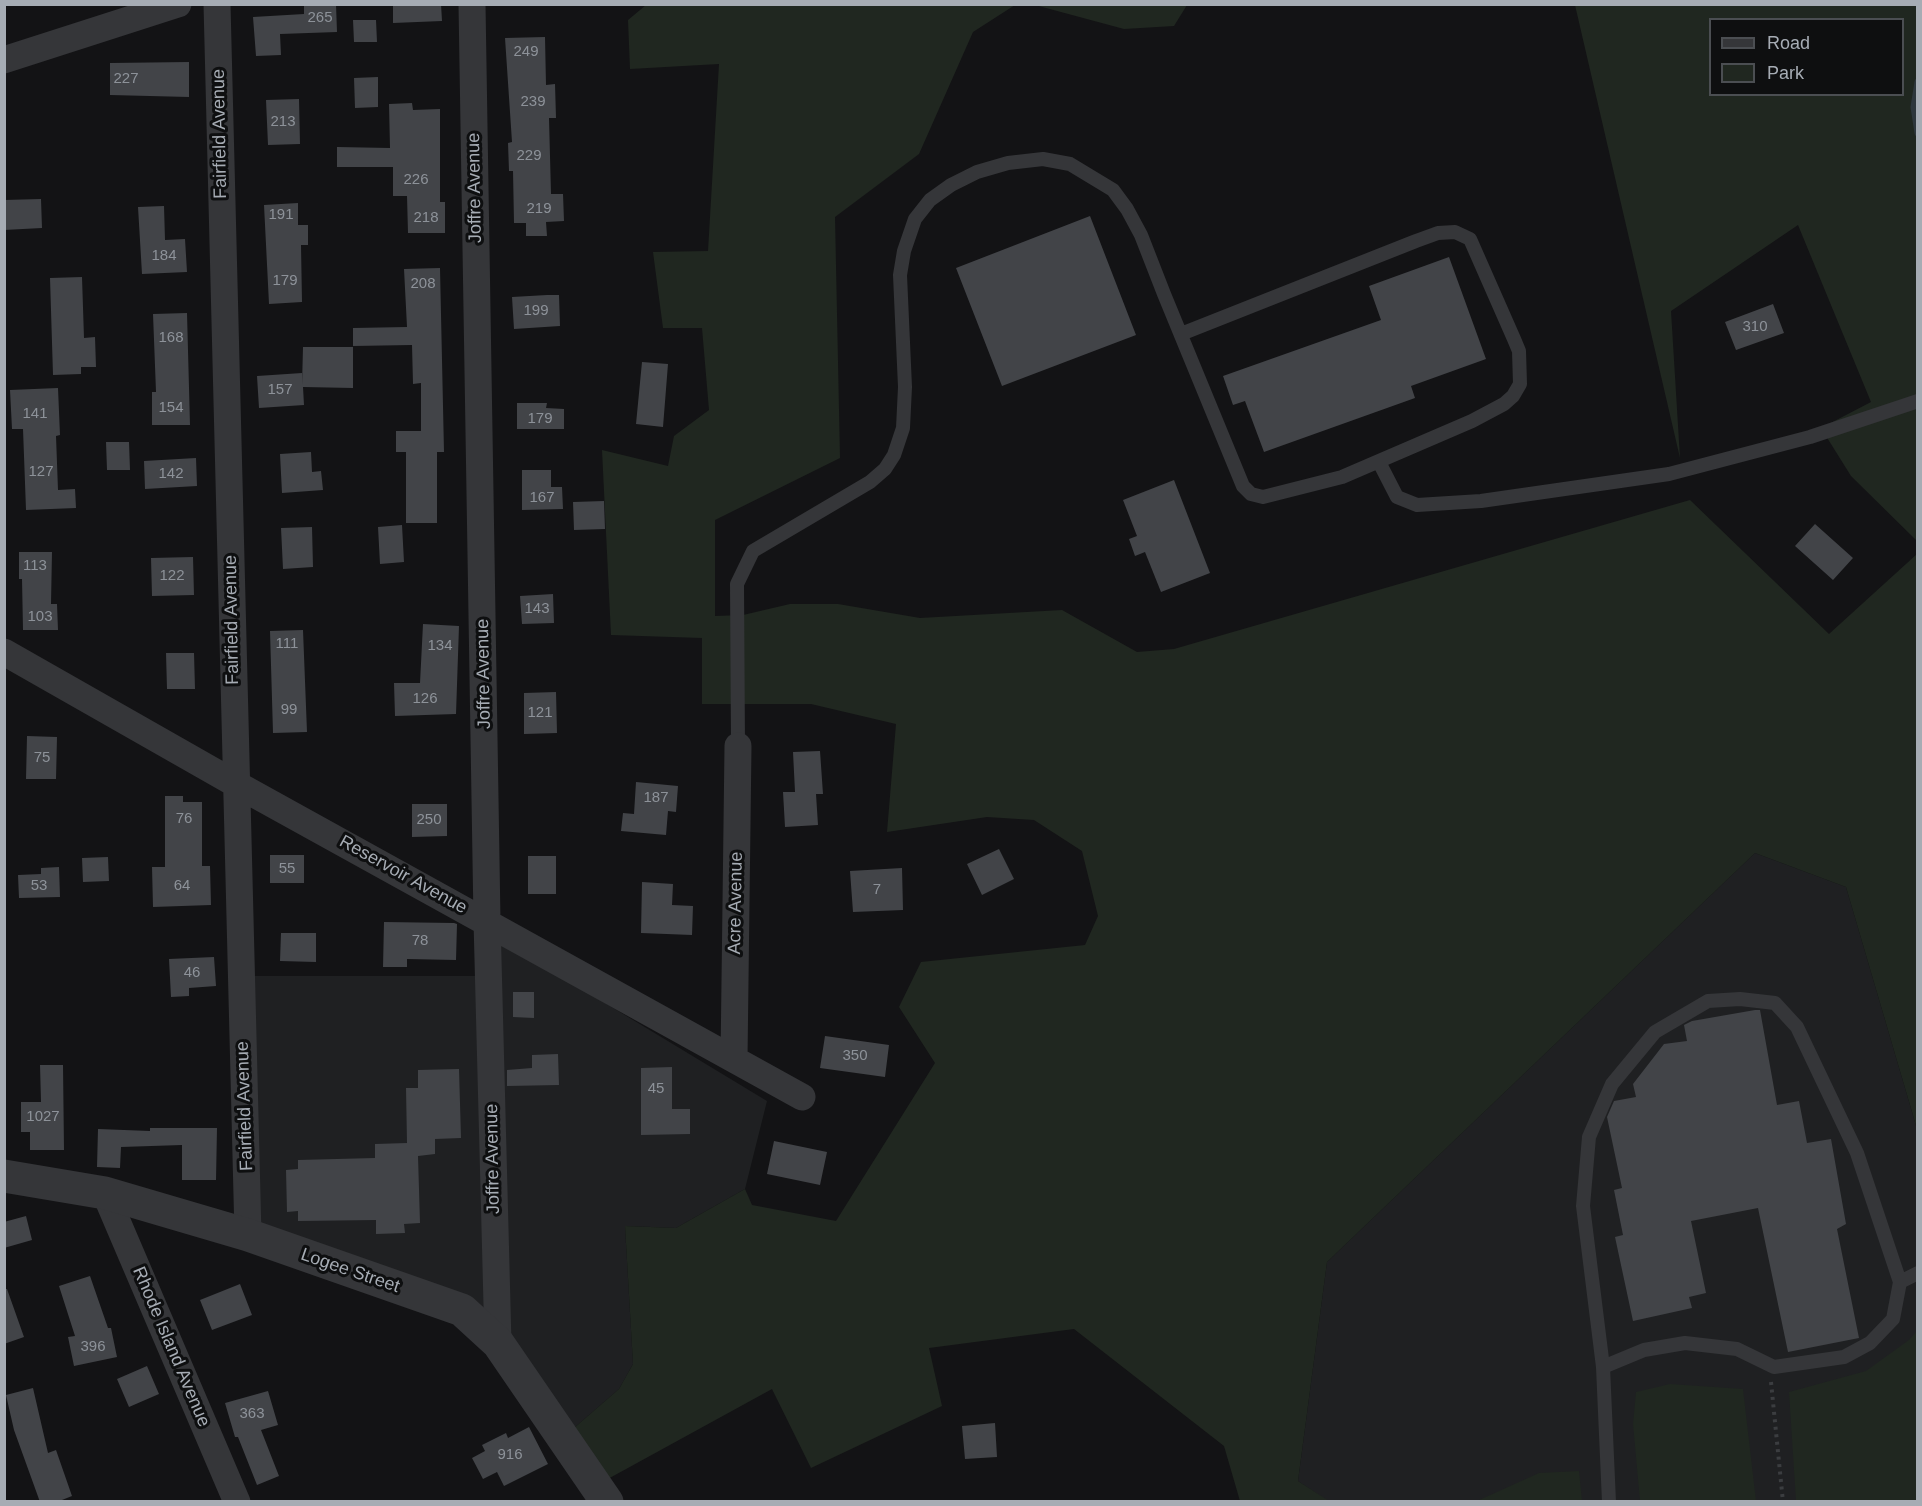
<!DOCTYPE html>
<html>
<head>
<meta charset="utf-8">
<style>
  body { margin:0 }
  #map { position:relative; width:1922px; height:1506px; overflow:hidden; background:#131315; font-family:Helvetica,sans-serif }
  canvas { display:block }
  .frame { position:absolute; inset:0; border:6px solid #a6acb4; pointer-events:none }
  .legend { position:absolute; left:1709px; top:18px; width:195px; height:78px; box-sizing:border-box; background:#0e0f10; border:2px solid #4b4e52; margin:0; padding:8px 10px; list-style:none; font-size:18px; color:#a6acb4 }
  .legend li { display:flex; align-items:center; gap:12px; height:30px }
  .legend b { width:30px; border:2px solid #4b4e52 }
</style>
</head>
<body>
<div id="map">
<canvas width="1922" height="1506"></canvas>
<div class="frame"></div>
<ul class="legend">
<li><b style="height:8px;background:#353639"></b>Road</li>
<li><b style="height:16px;background:#202720"></b>Park</li>
</ul>
</div>
<script>
const ctx = document.querySelector('canvas').getContext('2d');
ctx.lineJoin = 'round';
function fillPath(path, color) { ctx.fillStyle = color; ctx.fill(path, 'evenodd'); }
const toPath = rows => new Path2D(rows.map(r => 'M' + r).join(''));
function trace(path, color, width, dash) { ctx.strokeStyle = color; ctx.lineWidth = width; ctx.lineCap = dash ? 'butt' : 'round'; ctx.setLineDash(dash || []); ctx.stroke(path); }
function label(font, color, halo, rows, align = 'center') {
  ctx.font = font + ' Helvetica,sans-serif'; ctx.lineWidth = 6; ctx.setLineDash([]); ctx.textBaseline = 'middle'; ctx.strokeStyle = halo; ctx.fillStyle = color; for (const [text, x, y, turn = 0] of rows) {
    ctx.save(); ctx.translate(x, y); ctx.rotate((+turn || 0) * Math.PI / 180); ctx.textAlign = isNaN(turn) ? turn : align; if (halo) ctx.strokeText(text, 0, 0); ctx.fillText(text, 0, 0); ctx.restore();
  }
}
fillPath(toPath([
  [1755,853,1846,887,1917,1129,1917,1501,1329,1502,1298,1481,1327,1262],
  [476,925,767,1101,745,1189,676,1228,625,1226,633,1364,619,1389,574,1428,482,1311,241,1227,244,976,476,976]
]), '#1f2022');
fillPath(toPath([
  [646,5,1015,5,973,32,919,154,835,217,840,458,715,520,715,616,743,615,790,604,838,604,920,618,1062,610,1137,652,1174,649,1690,500,1829,634,1917,554,1917,1129,1846,887,1755,853,1327,1262,1298,1481,1329,1501,1240,1501,1224,1446,1074,1329,929,1348,942,1406,811,1468,772,1389,606,1480,574,1428,619,1389,633,1364,625,1226,676,1228,745,1189,752,1205,836,1221,935,1063,899,1007,921,962,1085,945,1098,916,1082,851,1034,820,987,817,887,832,896,724,811,704,702,704,702,638,611,635,602,450,668,466,674,436,709,410,702,328,663,328,653,252,708,251,719,64,630,69,628,20],
  [1035,5,1187,5,1174,26,1124,29],
  [1575,5,1917,5,1917,541,1851,476,1821,428,1871,402,1798,225,1671,311,1680,458],
  [1710,20,1902,20,1902,94,1710,94],
  [1917,1331,1917,1501,1796,1501,1789,1392,1866,1371,1909,1340],
  [1670,1384,1743,1389,1756,1501,1640,1501,1633,1424,1636,1392],
  [1579,1471,1582,1501,1477,1501,1539,1473]
]), '#202720');
trace(toPath([
  [1918,82,1914,107,1918,133]
]), '#2e373c', 7);
fillPath(toPath([
  [304,4,336,4,337,32,280,34,281,55,256,56,253,17,304,14],
  [393,4,441,4,442,21,393,23],
  [353,20,376,20,377,42,354,42],
  [545,37,546,85,555,84,556,118,549,118,551,194,563,194,564,221,546,222,547,236,526,236,526,223,514,223,513,171,509,171,508,143,512,142,505,38],
  [189,62,189,97,110,95,110,63],
  [378,77,378,107,355,108,354,78],
  [299,99,300,144,268,145,266,100],
  [412,103,413,110,440,109,440,202,445,202,445,233,408,233,407,196,393,196,393,167,337,167,337,147,390,148,389,104],
  [41,199,42,228,4,230,4,200],
  [298,203,298,225,308,225,308,245,301,245,302,302,269,304,264,205],
  [164,206,165,240,185,239,187,272,142,274,138,207],
  [1090,216,1136,335,1002,386,956,268],
  [1449,257,1486,359,1411,386,1415,398,1264,452,1245,401,1233,405,1223,376,1381,320,1369,286],
  [440,268,444,452,437,452,437,523,406,523,406,452,396,452,396,431,421,431,421,383,413,384,412,345,353,346,353,328,407,327,404,269],
  [82,277,84,338,95,337,96,367,81,367,81,374,53,375,50,278],
  [547,295,559,295,560,326,514,329,512,297],
  [1773,304,1784,333,1736,350,1725,322],
  [187,313,190,425,152,425,152,392,156,392,153,314],
  [303,347,353,347,353,388,303,387,304,405,259,408,257,376,302,373,302,385],
  [642,362,668,364,663,427,636,424],
  [58,388,60,435,56,436,58,490,75,489,76,508,26,510,23,429,12,429,10,390],
  [517,403,547,403,546,408,564,409,564,429,517,429],
  [106,442,129,442,130,470,107,470],
  [311,452,312,472,321,471,323,490,282,493,280,454],
  [196,458,197,486,145,489,144,461],
  [522,470,551,470,551,487,562,487,563,509,522,510],
  [1174,480,1210,573,1161,592,1145,552,1135,556,1129,539,1137,536,1123,500],
  [604,501,605,529,574,530,573,502],
  [1815,524,1853,558,1833,580,1795,546],
  [402,525,404,562,380,564,378,527],
  [312,527,313,567,283,569,281,528],
  [19,552,52,552,51,604,57,604,58,630,23,630,22,579,19,579],
  [193,557,194,595,152,596,151,558],
  [553,594,554,623,522,624,520,596],
  [423,624,459,626,456,714,395,716,394,683,420,683],
  [303,630,307,732,273,733,270,631],
  [166,653,194,653,195,689,167,689],
  [556,692,557,733,524,734,524,693],
  [27,736,57,737,56,779,26,779],
  [820,751,823,794,816,794,818,825,785,827,783,792,795,792,793,752],
  [636,782,678,786,676,812,668,811,666,835,621,831,623,813,634,814],
  [165,796,183,796,183,802,202,802,202,866,210,866,211,905,153,907,152,867,165,867],
  [412,804,447,804,447,836,412,837],
  [999,849,1014,879,982,895,967,864],
  [270,855,304,855,304,883,270,883],
  [528,856,556,856,556,894,528,894],
  [108,857,109,881,83,882,82,858],
  [59,867,60,897,19,898,18,875,41,874,41,868],
  [902,868,903,910,853,912,850,871],
  [642,882,673,884,672,905,693,906,692,935,641,933],
  [384,922,454,923,457,924,456,960,407,959,407,967,383,967],
  [281,933,316,933,316,962,280,961],
  [214,957,216,986,189,988,189,996,171,997,169,959],
  [513,992,534,992,534,1018,513,1017],
  [1755,1010,1760,1010,1777,1105,1799,1101,1807,1143,1831,1139,1846,1224,1837,1229,1859,1338,1788,1352,1758,1208,1691,1221,1706,1293,1689,1297,1692,1308,1633,1321,1615,1237,1623,1235,1614,1190,1622,1188,1607,1117,1614,1101,1636,1097,1633,1084,1664,1044,1687,1041,1684,1025,1692,1021],
  [825,1036,889,1045,885,1077,820,1068],
  [558,1054,559,1085,507,1086,507,1070,532,1068,532,1055],
  [40,1065,63,1065,64,1150,30,1150,30,1132,21,1132,21,1102,41,1102],
  [672,1067,672,1109,690,1109,690,1134,641,1135,641,1068],
  [459,1069,461,1138,435,1139,435,1154,418,1156,420,1223,404,1224,405,1233,376,1234,376,1220,298,1221,298,1211,287,1212,286,1170,298,1169,298,1160,375,1158,375,1144,407,1143,406,1088,418,1088,418,1070],
  [150,1128,217,1128,216,1180,182,1180,182,1145,121,1147,120,1168,97,1167,98,1129,150,1131],
  [774,1141,827,1152,820,1185,767,1174],
  [26,1216,32,1240,4,1248,4,1222],
  [90,1276,108,1328,111,1328,117,1357,74,1366,68,1337,75,1336,59,1286],
  [240,1284,252,1315,212,1330,200,1300],
  [4,1289,7,1289,24,1337,4,1344],
  [147,1366,159,1394,129,1407,117,1379],
  [33,1388,48,1453,56,1450,72,1496,57,1502,40,1502,14,1430,6,1395],
  [268,1391,278,1425,261,1430,279,1476,257,1485,238,1437,235,1437,225,1403],
  [995,1423,997,1457,965,1459,962,1426],
  [529,1427,548,1464,504,1486,497,1472,483,1479,472,1458,485,1451,482,1445,506,1433,508,1438]
]), '#424448');
trace(toPath([
  [1771,1382,1783,1502]
]), '#3b3d40', 4, [3, 4.5]);
trace(toPath([
  [1379,462,1397,497,1417,505,1481,501,1669,474,1810,437,1918,401],
  [738,746,737,584,753,551,870,482,885,469,894,455,903,428,905,387,900,275,904,251,915,219,930,200,951,185,977,172,1008,163,1043,159,1070,164,1113,190,1127,209,1141,235,1164,294,1243,486,1251,494,1263,497,1342,477,1472,421,1504,404,1513,396,1520,384,1519,351,1514,339,1470,239,1455,232,1438,233,1416,241,1181,334],
  [1603,1367,1644,1350,1685,1343,1737,1349,1774,1367,1844,1357,1870,1343,1893,1319,1900,1282],
  [1609,1502,1603,1367,1583,1206,1589,1137,1612,1084,1655,1032,1708,1001,1740,999,1775,1003,1797,1027,1857,1153,1900,1282,1918,1273]
]), '#353639', 14);
trace(toPath([
  [217,4,248,1235],
  [472,4,487,921,498,1343],
  [4,60,178,4],
  [4,652,236,784,802,1097],
  [734,1059,738,746],
  [105,1193,237,1502]
]), '#353639', 27);
trace(toPath([
  [4,1176,105,1193,248,1235,462,1310,498,1343,607,1502]
]), '#353639', 33);
label('15px', '#8d9299', null, [
  ["265",320,18],
  ["249",526,52],
  ["227",126,79],
  ["239",533,102],
  ["213",283,122],
  ["229",529,156],
  ["226",416,180],
  ["219",539,209],
  ["191",281,215],
  ["218",426,218],
  ["184",164,256],
  ["179",285,281],
  ["208",423,284],
  ["199",536,311],
  ["310",1755,327],
  ["168",171,338],
  ["157",280,390],
  ["154",171,408],
  ["141",35,414],
  ["179",540,419],
  ["127",41,472],
  ["142",171,474],
  ["167",542,498],
  ["113",35,566],
  ["122",172,576],
  ["143",537,609],
  ["103",40,617],
  ["111",287,644],
  ["134",440,646],
  ["126",425,699],
  ["99",289,710],
  ["121",540,713],
  ["75",42,758],
  ["187",656,798],
  ["76",184,819],
  ["250",429,820],
  ["55",287,869],
  ["53",39,886],
  ["64",182,886],
  ["7",877,890],
  ["78",420,941],
  ["46",192,973],
  ["350",855,1056],
  ["45",656,1089],
  ["1027",43,1117],
  ["396",93,1347],
  ["363",252,1414],
  ["916",510,1455]
]);
label('18px', '#a6acb4', '#0e0f10', [
  ["Fairfield Avenue",220,134,-91],
  ["Joffre Avenue",475,188,-91],
  ["Fairfield Avenue",232,620,-91],
  ["Joffre Avenue",484,674,-91],
  ["Reservoir Avenue",403,875,29],
  ["Acre Avenue",736,903,-89],
  ["Fairfield Avenue",245,1106,-92],
  ["Joffre Avenue",493,1159,-91],
  ["Logee Street",350,1271,19],
  ["Rhode Island Avenue",171,1347,67]
]);
</script>
</body>
</html>
